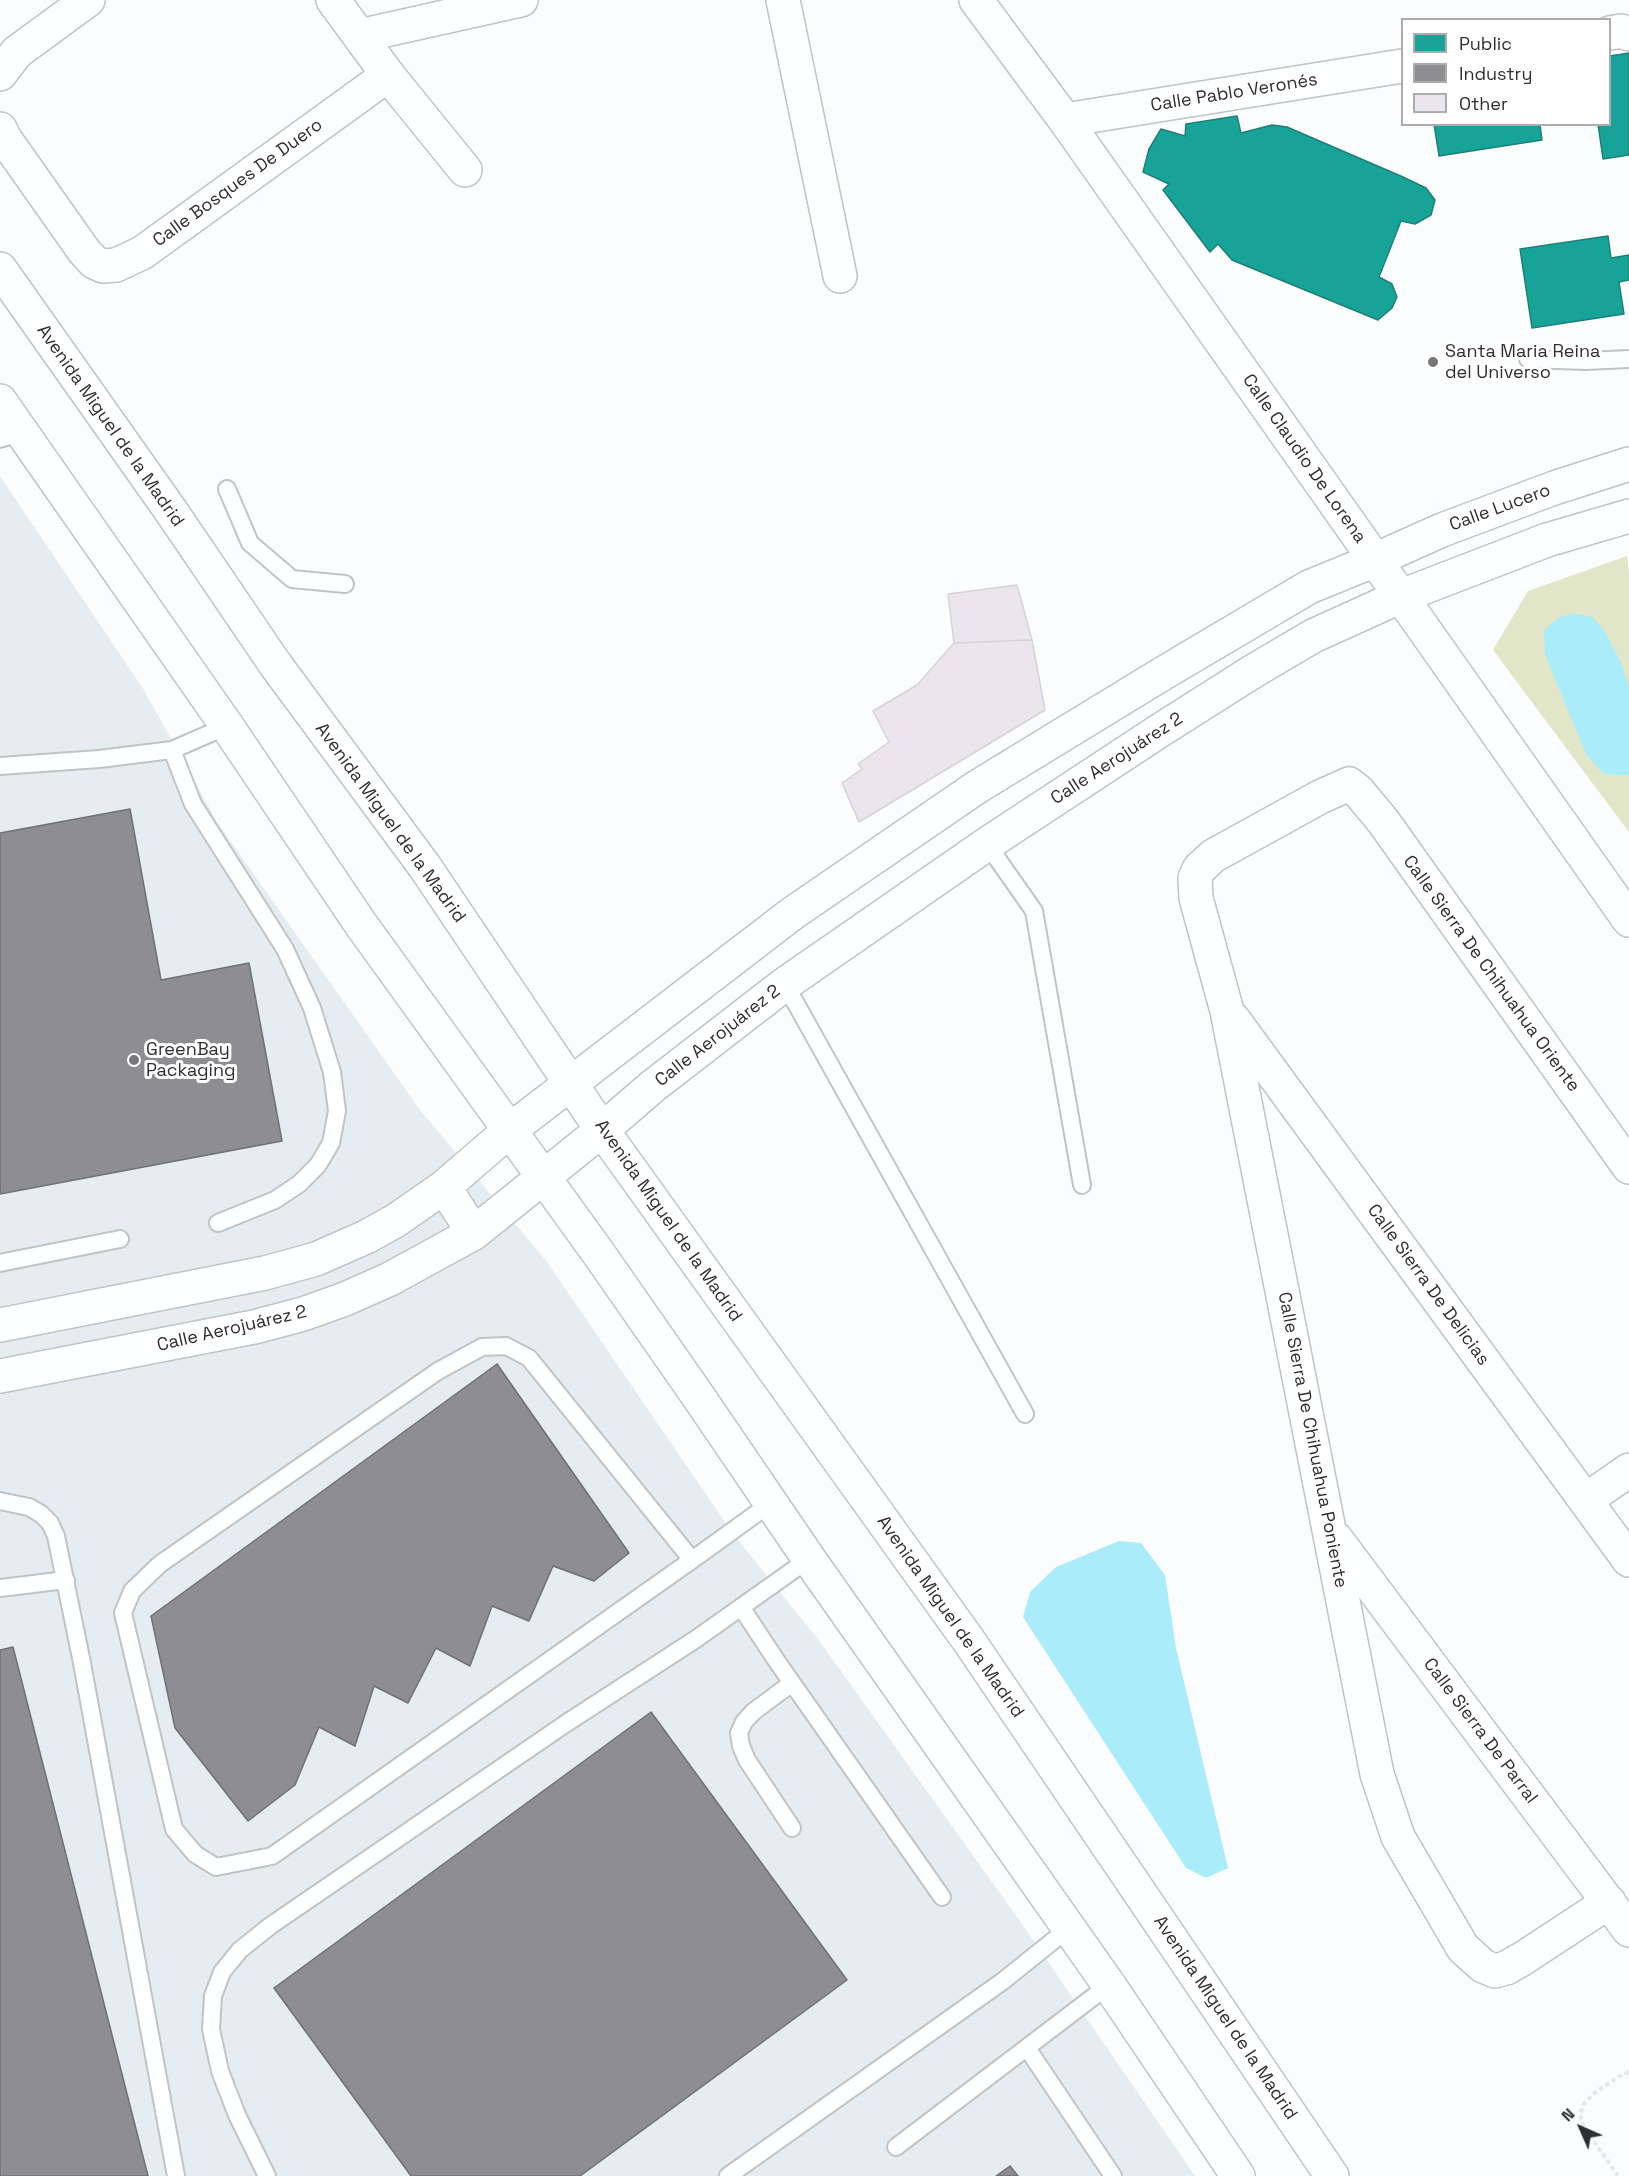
<!DOCTYPE html>
<html>
<head>
<meta charset="utf-8">
<style>
  body { margin:0 }
  #map { position:relative; width:1629px; height:2176px; overflow:hidden; background:#fafcfd; font-family:"Space Grotesk",sans-serif }
  canvas { display:block }
  .legend { position:absolute; left:1401px; top:18px; width:210px; height:108px; box-sizing:border-box; background:#fff; border:2px solid #abacad; margin:0; padding:8px 10px; list-style:none; font-size:18px; color:#2d2f31 }
  .legend li { display:flex; align-items:center; gap:12px; height:30px }
  .legend b { width:30px; border:2px solid #abacad }
  .north { position:absolute; left:1551px; top:2098px; width:60px; height:60px; -webkit-text-stroke:4px #fff; paint-order:stroke; rotate:315deg; font-size:16px; font-weight:700; line-height:24px; text-align:center; color:#2d2f31 }
  .north::after { content:''; display:block; margin:auto; width:21px; height:27px; background:#2d2f31; clip-path:polygon(50% 0,100% 100%,50% 72%,0 100%) }
</style>
</head>
<body>
<div id="map">
<canvas width="1629" height="2176"></canvas>
<ul class="legend">
<li><b style="height:16px;background:#17a398"></b>Public</li>
<li><b style="height:16px;background:#8d8d92"></b>Industry</li>
<li><b style="height:16px;background:#ebe5ed"></b>Other</li>
</ul>
<div class="north">N</div>
</div>
<script>
const ctx = document.querySelector('canvas').getContext('2d');
ctx.lineJoin = 'round';
function fillPath(path, color) { ctx.fillStyle = color; ctx.fill(path, 'evenodd'); }
const toPath = rows => new Path2D(rows.map(r => 'M' + r).join(''));
function trace(path, color, width, dash) { ctx.strokeStyle = color; ctx.lineWidth = width; ctx.lineCap = dash ? 'butt' : 'round'; ctx.setLineDash(dash || []); ctx.stroke(path); }
function label(font, color, halo, rows, align = 'center') {
  ctx.font = font + ' "Space Grotesk",sans-serif'; ctx.lineWidth = 6; ctx.setLineDash([]); ctx.textBaseline = 'middle'; ctx.strokeStyle = halo; ctx.fillStyle = color; for (const [text, x, y, turn = 0] of rows) {
    ctx.save(); ctx.translate(x, y); ctx.rotate((+turn || 0) * Math.PI / 180); ctx.textAlign = isNaN(turn) ? turn : align; if (halo) ctx.strokeText(text, 0, 0); ctx.fillText(text, 0, 0); ctx.restore();
  }
}
fillPath(toPath([
  [0,476,144,690,217,822,420,1110,547,1262,734,1535,818,1639,1022,1924,1195,2176,0,2176]
]), '#e6edf2');
fillPath(toPath([
  [1627,556,1629,572,1629,832,1493,650,1528,591]
]), '#e2e6c8');
fillPath(toPath([
  [1573,613,1592,617,1604,630,1620,661,1629,686,1629,775,1604,774,1587,756,1545,655,1544,630,1558,618],
  [1119,1541,1141,1543,1165,1575,1176,1648,1228,1868,1206,1878,1186,1868,1023,1617,1030,1592,1056,1567]
]), '#aaecfa');
const public = toPath([
  [1629,53,1629,155,1603,159,1598,124,1610,124,1610,56,1629,53],
  [1237,116,1241,133,1272,125,1287,127,1403,177,1426,188,1435,200,1431,215,1415,224,1401,221,1379,277,1392,284,1397,297,1392,308,1378,320,1232,260,1218,244,1210,252,1163,190,1169,184,1143,172,1149,149,1161,129,1185,136,1186,124,1237,116],
  [1434,124,1540,124,1542,140,1439,156,1434,124],
  [1608,236,1611,258,1629,255,1629,280,1619,282,1624,314,1532,328,1520,249,1608,236]
]);
fillPath(public, '#17a398');
trace(public, '#1e8079', 1.5);
const industry = toPath([
  [130,809,161,980,249,963,282,1141,0,1194,0,833,130,809],
  [497,1364,629,1553,594,1581,553,1566,529,1621,492,1606,470,1666,436,1648,408,1703,374,1686,355,1746,319,1727,295,1785,248,1821,175,1728,151,1616,497,1364],
  [13,1647,148,2176,0,2176,0,1650,13,1647],
  [651,1712,847,1980,580,2176,411,2176,274,1988,651,1712],
  [1010,2166,1018,2176,996,2176,1010,2166]
]);
fillPath(industry, '#8d8d92');
trace(industry, '#707175', 1.5);
const building = toPath([
  [1017,585,1032,640,954,643,948,594,1017,585],
  [1032,640,1045,710,859,822,842,783,862,769,858,764,889,742,873,711,917,685,954,643,1032,640]
]);
fillPath(building, '#ebe5ed');
trace(building, '#d4d3d5', 1.5);
const service = toPath([
  [1528,359,1586,361,1629,359],
  [0,439,22,432],
  [227,489,250,543,292,579,345,584],
  [0,766,99,759,172,750],
  [987,844,1034,911,1082,1185],
  [785,984,1025,1414],
  [218,1223,275,1200,299,1184,318,1165,331,1143,337,1111,332,1072,312,1008,285,949,193,804,172,750,227,726],
  [0,1263,120,1239],
  [0,1501,29,1507,41,1514,50,1523,56,1536,82,1663,176,2176],
  [692,1560,529,1358,506,1346,482,1347,438,1371,160,1564,132,1591,123,1613,174,1829,195,1854,216,1867,272,1856,692,1560,771,1503],
  [0,1588,66,1580],
  [741,1607,776,1660,942,1897],
  [792,1828,747,1760,741,1746,739,1733,744,1722,753,1712,792,1683],
  [1027,2048,1113,2176],
  [896,2147,1109,1985],
  [267,2176,237,2115,220,2071,211,2029,213,1996,222,1972,240,1950,270,1926,565,1724,696,1639,809,1559],
  [728,2176,1003,1981,1069,1928]
]);
const minor = toPath([
  [333,0,388,75,465,170],
  [783,0,840,276],
  [976,0,1065,120,1629,920],
  [1610,33,1621,31,1629,34],
  [359,36,521,0],
  [0,74,17,52,88,0],
  [1065,120,1402,66],
  [0,129,5,139,84,251,94,262,103,266,116,265,142,253,388,75],
  [1233,1019,1629,1560],
  [1586,1500,1629,1470],
  [1336,1539,1629,1930],
  [1609,1902,1522,1959,1506,1968,1495,1971,1483,1966,1463,1948,1398,1837,1377,1774,1227,1011,1196,898,1195,878,1199,869,1213,856,1320,797,1349,784,1358,791,1383,821,1629,1167]
]);
const tertiary = toPath([
  [444,1187,474,1233],
  [0,1325,265,1273,316,1259,366,1237,395,1221,444,1187,510,1130,793,913,977,787,1162,674,1309,587,1375,560,1442,530,1554,488,1629,464],
  [0,1376,254,1327,303,1314,345,1299,390,1279,474,1233,602,1130,653,1086,785,984,987,844,1159,731,1252,672,1313,636,1399,597,1547,540,1629,516]
]);
const secondary = toPath([
  [0,269,171,511,275,664,425,867,602,1130,969,1641,1332,2176],
  [0,401,227,726,360,923,599,1254,698,1396,809,1559,1109,1985,1238,2176]
]);
trace(service, '#c1c3c4', 20);
trace(minor, '#c1c3c4', 36);
trace(tertiary, '#c1c3c4', 36);
trace(secondary, '#c1c3c4', 36);
trace(toPath([
  [1618,2176,1583,2125,1580,2114,1584,2104,1593,2094,1618,2077,1629,2072]
]), '#e6e7e8', 4, [4.5, 3]);
trace(service, '#feffff', 16);
trace(minor, '#feffff', 33);
trace(tertiary, '#feffff', 33);
trace(secondary, '#feffff', 33);
for (const [x, y, r, color] of [
  [1433,362,6,"#757778"],
  [134,1060,6,"#757778"]
]) { const dot = new Path2D(); dot.arc(x, y, r, 0, 2 * Math.PI); ctx.fillStyle = color; ctx.fill(dot); trace(dot, '#fff', 2); }
label('18px', '#2d2f31', '#fff', [
  ["Calle Pablo Veronés",1234,93,-9],
  ["Calle Bosques De Duero",238,183,-36],
  ["Avenida Miguel de la Madrid",110,426,55],
  ["Calle Claudio De Lorena",1304,459,55],
  ["Calle Lucero",1500,508,-20],
  ["Calle Aerojuárez 2",1117,759,-33],
  ["Avenida Miguel de la Madrid",390,823,54],
  ["Calle Sierra De Chihuahua Oriente",1491,974,54],
  ["Calle Aerojuárez 2",718,1036,-38],
  ["Avenida Miguel de la Madrid",668,1221,55],
  ["Calle Sierra De Delicias",1428,1285,54],
  ["Calle Aerojuárez 2",232,1329,-13],
  ["Calle Sierra De Chihuahua Poniente",1312,1440,79],
  ["Avenida Miguel de la Madrid",950,1617,55],
  ["Calle Sierra De Parral",1480,1731,53],
  ["Avenida Miguel de la Madrid",1225,2018,56]
]);
label('18px', '#2d2f31', '#fff', [
  ["Santa Maria Reina",1445,352],
  ["del Universo",1445,373],
  ["GreenBay",146,1050],
  ["Packaging",146,1071]
], 'left');
</script>
</body>
</html>
